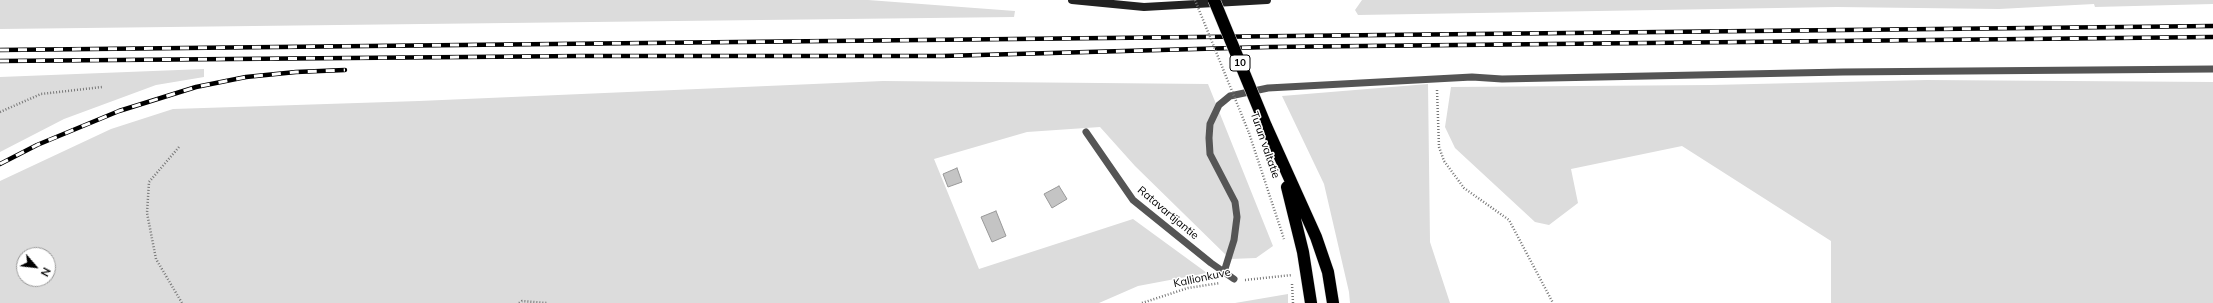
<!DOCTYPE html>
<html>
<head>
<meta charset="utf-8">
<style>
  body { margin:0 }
  #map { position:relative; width:2213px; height:303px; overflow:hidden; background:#fff; font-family:Mulish,sans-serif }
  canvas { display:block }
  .north { position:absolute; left:16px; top:247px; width:40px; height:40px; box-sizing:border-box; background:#fff; border:1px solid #999; border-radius:50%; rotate:118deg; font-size:11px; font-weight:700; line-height:16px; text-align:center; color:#000 }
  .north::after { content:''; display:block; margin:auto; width:14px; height:18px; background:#000; clip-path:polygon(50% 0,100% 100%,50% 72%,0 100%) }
</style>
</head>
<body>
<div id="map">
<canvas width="2213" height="303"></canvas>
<div class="north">N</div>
</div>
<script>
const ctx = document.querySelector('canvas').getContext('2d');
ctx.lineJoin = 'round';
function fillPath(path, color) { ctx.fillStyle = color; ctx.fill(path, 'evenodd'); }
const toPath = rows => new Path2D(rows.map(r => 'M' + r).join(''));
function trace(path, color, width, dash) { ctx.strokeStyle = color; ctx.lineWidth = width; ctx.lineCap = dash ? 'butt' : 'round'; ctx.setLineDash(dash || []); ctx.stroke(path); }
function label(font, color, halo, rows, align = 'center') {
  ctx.font = font + ' Mulish,sans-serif'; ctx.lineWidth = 3; ctx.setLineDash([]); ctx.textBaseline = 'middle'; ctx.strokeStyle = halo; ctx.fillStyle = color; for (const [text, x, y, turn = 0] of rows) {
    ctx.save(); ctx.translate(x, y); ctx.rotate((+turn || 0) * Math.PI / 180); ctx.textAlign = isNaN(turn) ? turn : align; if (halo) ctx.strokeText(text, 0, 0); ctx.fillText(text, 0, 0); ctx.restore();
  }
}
fillPath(toPath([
  [0,0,868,0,1015,11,1014,17,0,29],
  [1362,0,2213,0,2213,4,2095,7,2094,4,1999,9,1837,7,1358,15,1355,10],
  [204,69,204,77,156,85,64,119,0,152,0,77],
  [1927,80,2213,82,2213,303,1831,303,1831,241,1682,146,1571,169,1578,203,1549,225,1535,222,1455,148,1445,127,1451,87,1711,85],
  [883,81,1208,84,1273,246,1256,258,1230,259,1135,166,1100,127,1027,132,934,159,979,269,1133,219,1207,273,1138,286,1099,303,0,303,0,181,111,129,173,109,419,101],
  [24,255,48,255,48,279,24,279],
  [1428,84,1430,242,1450,303,1350,303,1349,292,1324,184,1282,96],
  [1288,294,1288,303,1235,303]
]), '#dcdcdc');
const building = toPath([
  [957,168,962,182,948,187,943,174,957,168],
  [1059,186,1067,199,1052,208,1044,194,1059,186],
  [996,211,1006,236,992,242,981,217,996,211]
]);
fillPath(building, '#c4c4c4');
trace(building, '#999', 1);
const highway = toPath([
  [1266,126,1316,237,1328,272,1333,303],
  [1287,187,1303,252,1311,303]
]);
trace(highway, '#dbdbdb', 13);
trace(toPath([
  [1437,90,1439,147,1444,161,1464,188,1509,220,1553,303],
  [0,112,41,94,102,87],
  [1249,133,1284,239],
  [179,147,149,182,147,213,156,259,182,303],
  [1245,280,1292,275],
  [1292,284,1293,303],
  [519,303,522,301,547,303],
  [1142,303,1188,288,1220,283]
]), '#777', 2.5, [1, 2]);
trace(toPath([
  [1086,132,1133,200,1211,263,1234,279],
  [1224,272,1234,240,1237,217,1235,202,1210,154,1209,138,1210,124,1219,105,1230,96,1268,88,1472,77,1502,79,1843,72,2213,69]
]), '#555', 7);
trace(toPath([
  [1072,0,1144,7,1267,0]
]), '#222', 8);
trace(highway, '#000', 12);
const rail = toPath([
  [0,50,2213,26],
  [0,61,581,56,943,56,1269,47,2213,37],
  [0,164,37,145,119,111,196,87,246,77,296,72,345,70]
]);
trace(rail, '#000', 4.5);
trace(rail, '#fff', 3, [9]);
const highwayBridge = toPath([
  [1214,0,1266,126]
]);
trace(highwayBridge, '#dbdbdb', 13, []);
trace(toPath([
  [1195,0,1249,133]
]), '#777', 2.5, [1, 2]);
trace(highwayBridge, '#000', 12);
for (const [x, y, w] of [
  [1240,63,20]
]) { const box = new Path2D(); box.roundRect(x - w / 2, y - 8, w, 16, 3); ctx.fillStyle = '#fff'; ctx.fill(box); trace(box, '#000', 1); }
label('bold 10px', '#000', null, [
  ["10",1240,63]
]);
label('11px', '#000', '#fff', [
  ["Turun valtatie",1265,145,71],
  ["Ratavartijantie",1168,213,40],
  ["Kallionkuve",1202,278,-12]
]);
</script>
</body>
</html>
